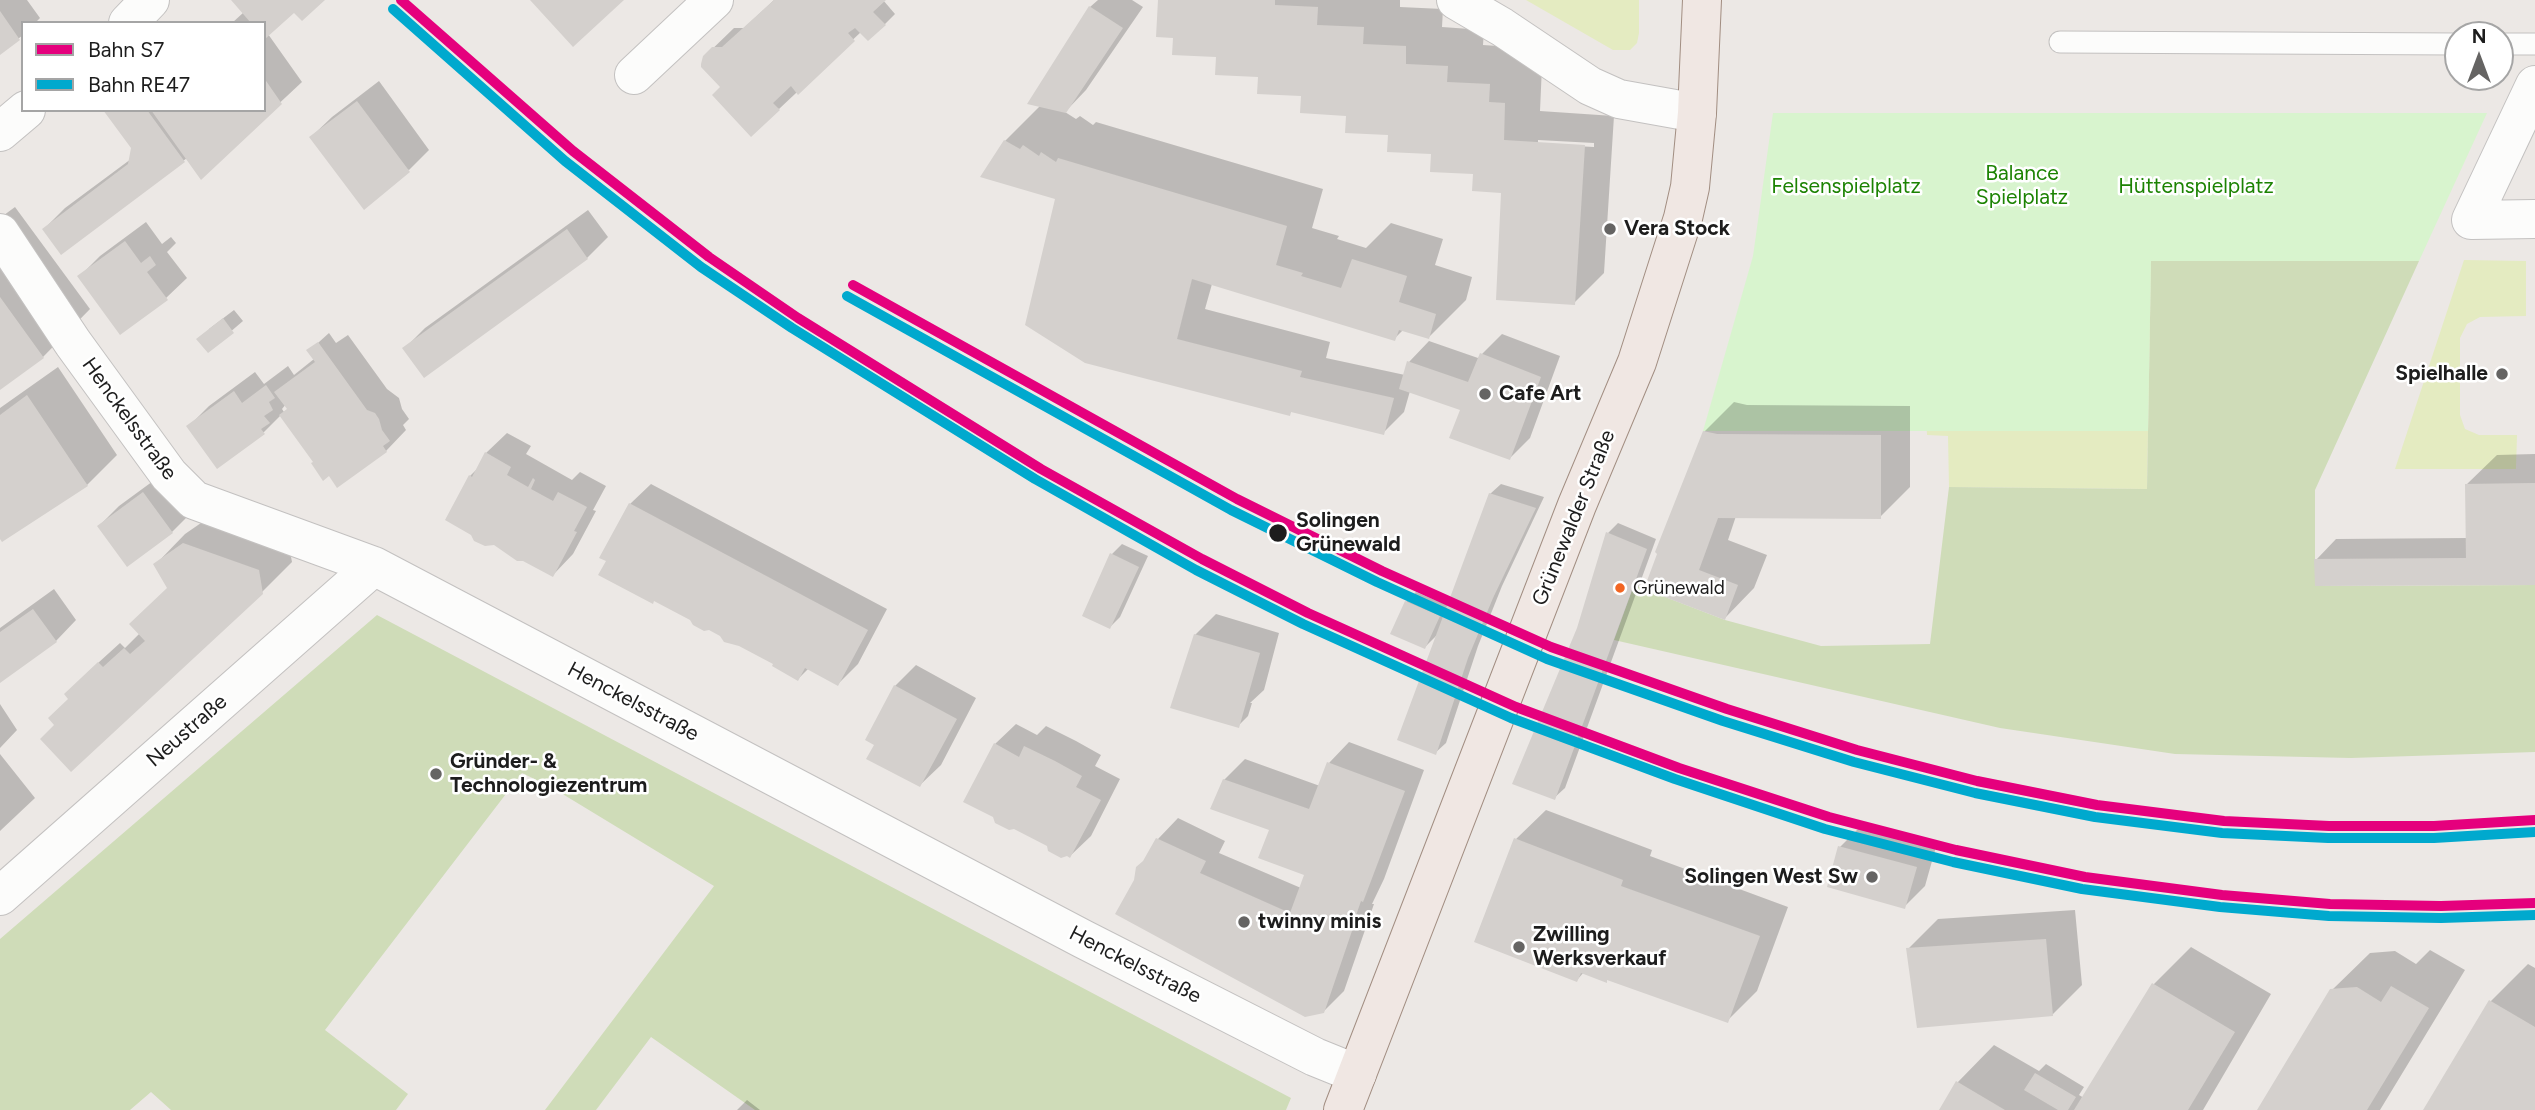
<!DOCTYPE html>
<html>
<head>
<meta charset="utf-8">
<style>
  body { margin:0 }
  #map { position:relative; width:2535px; height:1110px; overflow:hidden; background:#ece8e5; font-family:Figtree,sans-serif }
  canvas { display:block }
  .legend { position:absolute; left:21px; top:21px; width:245px; height:91px; box-sizing:border-box; background:#fff; border:2px solid #a5a5a5; margin:0; padding:9px 12px; list-style:none; font-size:21px; color:#1d1d1d }
  .legend li { display:flex; align-items:center; gap:14px; height:35px }
  .legend b { width:35px; border:2px solid #a5a5a5 }
  .north { position:absolute; left:2444px; top:21px; width:70px; height:70px; box-sizing:border-box; background:#fff; border:2px solid #a5a5a5; border-radius:50%; rotate:0deg; font-size:19px; font-weight:700; line-height:28px; text-align:center; color:#1d1d1d }
  .north::after { content:''; display:block; margin:auto; width:24px; height:32px; background:#656463; clip-path:polygon(50% 0,100% 100%,50% 72%,0 100%) }
</style>
</head>
<body>
<div id="map">
<canvas width="2535" height="1110"></canvas>
<ul class="legend">
<li><b style="height:9px;background:#e5007d"></b>Bahn S7</li>
<li><b style="height:9px;background:#00a9ce"></b>Bahn RE47</li>
</ul>
<div class="north">N</div>
</div>
<script>
const ctx = document.querySelector('canvas').getContext('2d');
ctx.lineJoin = 'round';
function fillPath(path, color) { ctx.fillStyle = color; ctx.fill(path, 'evenodd'); }
const toPath = rows => new Path2D(rows.map(r => 'M' + r).join(''));
function trace(path, color, width, dash) { ctx.strokeStyle = color; ctx.lineWidth = width; ctx.lineCap = dash ? 'butt' : 'round'; ctx.setLineDash(dash || []); ctx.stroke(path); }
function label(font, color, halo, rows, align = 'center') {
  ctx.font = font + ' Figtree,sans-serif'; ctx.lineWidth = 5; ctx.setLineDash([]); ctx.textBaseline = 'middle'; ctx.strokeStyle = halo; ctx.fillStyle = color; for (const [text, x, y, turn = 0] of rows) {
    ctx.save(); ctx.translate(x, y); ctx.rotate((+turn || 0) * Math.PI / 180); ctx.textAlign = isNaN(turn) ? turn : align; if (halo) ctx.strokeText(text, 0, 0); ctx.fillText(text, 0, 0); ctx.restore();
  }
}
fillPath(toPath([
  [1526,0,1639,0,1639,33,1637,43,1630,50,1613,50],
  [1920,260,2151,261,2147,489,1949,487,1948,436,1927,435],
  [2464,260,2526,261,2526,316,2480,317,2467,324,2460,338,2460,415,2465,429,2479,435,2517,435,2516,469,2395,469]
]), '#e4ebc1');
fillPath(toPath([
  [2151,261,2419,261,2315,490,2315,586,2535,585,2535,752,2351,758,2175,754,2000,728,1614,640,1634,585,1725,620,1821,646,1930,644,1949,487,2147,489],
  [377,615,1291,1098,1286,1110,755,1110,651,1037,596,1110,545,1110,714,886,551,787,522,773,325,1030,408,1094,396,1110,171,1110,151,1092,130,1110,0,1110,0,939]
]), '#cfdcb8');
fillPath(toPath([
  [1773,113,2487,113,2419,261,2151,261,2148,431,1703,431,1753,256]
]), '#d8f4ce');
fillPath(toPath([
  [0,0,27,0,40,18,35,23,23,23,23,35,0,53],
  [233,0,322,0,294,11,268,34,302,82,226,153,187,158,62,252,44,229,65,208,131,159,133,148,105,110,264,110,264,23,232,23,244,12],
  [774,0,883,0,895,14,885,24,861,32,779,109,722,87,704,57,734,28,744,28],
  [1098,0,1132,0,1143,7,1086,90,1065,112,1076,119,1080,116,1093,125,1096,122,1323,189,1312,228,1339,236,1337,239,1366,248,1391,223,1443,239,1435,265,1472,277,1466,300,1429,337,1404,329,1394,339,1212,284,1205,309,1330,342,1326,358,1405,375,1409,362,1429,341,1478,358,1502,334,1560,356,1530,438,1510,458,1463,409,1410,391,1404,412,1383,433,1293,410,1289,414,1086,362,1057,198,983,176,1005,141,1041,105,1090,7],
  [1160,0,1400,0,1400,7,1443,9,1442,27,1484,30,1483,45,1527,48,1542,66,1540,111,1614,116,1604,273,1574,303,1503,191,1475,172,1175,36],
  [1538,140,1594,143,1594,147,1538,144],
  [379,81,429,150,409,170,311,137,332,117],
  [15,207,90,309,43,357,0,388,0,218],
  [588,210,608,237,587,258,405,348,425,328],
  [146,222,162,244,171,237,176,243,167,252,187,278,166,298,79,277,100,256],
  [234,310,243,321,208,351,209,329],
  [329,333,336,343,348,335,387,389,399,398,402,409,409,419,403,425,406,430,386,451,329,474,315,461,281,415,264,432,218,466,189,426,209,406,255,372,264,384,288,366,294,375,314,359,309,351],
  [286,404,289,408,284,412,282,409],
  [58,367,117,455,87,485,0,536,0,408],
  [1734,402,1747,405,1910,406,1910,487,1880,517,1736,516,1728,540,1767,555,1754,588,1725,618,1659,553,1704,432],
  [507,433,531,446,526,454,572,480,580,472,606,486,593,510,596,511,573,554,553,575,470,476,478,468,486,453],
  [2535,454,2535,584,2316,560,2336,539,2467,538,2467,484,2497,455],
  [164,473,193,511,172,532,127,564,99,526,119,506],
  [651,484,887,609,858,664,838,684,809,668,798,679,775,663,691,619,608,560,630,504],
  [1501,484,1544,497,1502,586,1478,646,1446,743,1435,753,1439,633,1425,647,1406,602,1416,592,1449,606,1490,494],
  [214,514,288,541,292,562,262,592,57,725,70,698,87,673,120,643,125,648,140,633,169,587,156,564,185,534],
  [1618,523,1656,539,1565,788,1554,798,1579,629,1608,533],
  [1122,544,1148,556,1120,617,1110,627,1112,554],
  [54,589,76,620,56,641,0,681,0,628],
  [1216,614,1279,633,1264,690,1250,703,1252,703,1248,716,1238,726,1195,635],
  [916,665,976,698,941,765,920,785,895,686],
  [0,704,17,730,0,748],
  [1016,724,1037,735,1046,726,1076,741,1101,755,1095,766,1120,779,1091,836,1070,856,995,744],
  [1349,742,1424,770,1384,879,1372,904,1374,904,1344,991,1323,1012,1146,859,1158,839,1178,818,1225,841,1219,853,1301,888,1306,874,1271,829,1224,780,1245,759,1320,786,1329,763],
  [0,754,35,798,0,831],
  [1546,810,1652,850,1650,856,1788,907,1757,991,1727,1021,1609,978,1584,972,1577,980,1516,839],
  [1861,826,1936,847,1925,886,1904,907,1840,847],
  [2075,910,2082,985,2052,1015,1908,949,1938,919],
  [2191,947,2271,994,2203,1110,1941,1110,1957,1083,1994,1045,2039,1071,2046,1064,2084,1087,2079,1095,2084,1098,2154,984],
  [2430,950,2465,970,2380,1110,2259,1110,2332,990,2370,953,2395,951,2416,964],
  [2528,964,2535,968,2535,1110,2425,1110,2491,1001],
  [747,1100,760,1110,737,1110]
]), '#0003');
fillPath(toPath([
  [231,0,325,0,302,21,294,13,265,39,264,23,251,23],
  [530,0,624,0,573,47],
  [774,0,886,0,873,12,886,25,868,41,855,28,848,33,855,41,798,95,791,86,773,103,780,110,751,137,712,95,720,87,701,67,701,64,703,56,712,47,722,47],
  [1158,0,1275,0,1275,5,1318,7,1317,25,1364,27,1363,44,1406,46,1406,64,1448,66,1447,82,1490,84,1489,102,1505,103,1504,140,1585,145,1575,305,1496,300,1501,193,1472,191,1473,174,1430,172,1431,154,1387,152,1388,135,1345,133,1346,116,1300,113,1301,96,1257,94,1258,77,1215,75,1216,57,1172,55,1173,38,1156,37],
  [1089,6,1123,28,1066,113,1027,104],
  [0,11,20,40,0,55],
  [264,78,282,104,201,180,151,110,264,110],
  [357,101,410,172,364,210,309,137],
  [103,110,147,110,185,162,61,255,42,229,128,164,131,148],
  [1004,140,1020,149,1023,145,1039,156,1041,152,1056,162,1058,158,1287,226,1276,265,1303,273,1301,276,1341,288,1352,259,1407,276,1399,302,1436,314,1429,339,1399,330,1395,341,1192,279,1177,339,1302,371,1300,377,1394,398,1384,435,1291,412,1290,416,1085,363,1025,325,1055,199,980,177],
  [567,229,588,259,424,378,402,348],
  [125,241,141,263,150,256,156,265,147,272,168,300,120,335,77,276],
  [0,297,44,358,0,390],
  [223,318,234,333,208,353,196,339],
  [318,342,367,410,375,413,379,419,382,430,390,441,383,446,387,452,337,488,329,476,323,481,311,463,313,462,279,415,287,409,274,392,315,362,306,350],
  [1480,353,1541,377,1510,460,1449,438,1460,410,1399,389,1407,361,1468,382],
  [266,385,275,398,269,402,273,410,264,416,270,423,261,429,265,434,217,469,186,426,234,391,242,403],
  [27,395,88,486,2,542,0,539,0,415],
  [1703,431,1717,434,1881,435,1881,519,1718,518,1699,570,1738,585,1725,620,1644,589,1657,554,1655,552],
  [485,452,511,467,507,475,528,487,533,478,535,480,531,489,553,501,558,492,587,507,574,531,577,532,553,577,523,561,517,561,494,545,485,546,474,541,471,535,445,520,469,475,472,477],
  [2535,483,2535,585,2315,586,2314,559,2466,558,2465,484],
  [143,492,173,533,127,567,97,526],
  [1489,493,1536,508,1493,598,1468,658,1436,755,1397,740],
  [629,503,868,630,838,686,805,668,798,681,772,666,773,664,739,646,724,642,720,636,709,630,704,631,693,625,690,620,654,601,653,604,598,575,606,561,599,558],
  [1606,532,1647,549,1555,800,1512,784,1577,628],
  [183,543,259,570,263,594,71,772,40,739,54,725,48,718,68,699,64,694,98,662,103,667,124,648,130,654,145,641,129,624,167,588,153,564],
  [1110,553,1139,567,1110,629,1082,616],
  [1405,601,1440,616,1425,649,1390,634],
  [33,609,57,642,0,683,0,632],
  [1194,634,1260,653,1239,728,1170,708],
  [894,685,957,719,920,787,866,759,874,745,865,740],
  [994,743,1019,757,1024,746,1055,761,1082,776,1076,787,1101,800,1070,858,1067,856,1061,858,1048,851,1047,846,1014,829,1009,830,995,823,993,817,963,802],
  [1327,762,1405,791,1363,902,1361,901,1353,924,1354,925,1324,1013,1305,1017,1115,914,1134,880,1136,867,1143,861,1156,838,1206,861,1200,873,1290,913,1304,875,1258,858,1269,830,1210,809,1223,779,1309,809],
  [1514,838,1623,880,1621,886,1760,936,1728,1023,1607,980,1607,983,1581,973,1577,982,1474,942],
  [1838,846,1917,867,1905,909,1827,887],
  [2046,939,2053,1016,1917,1028,1906,948],
  [2152,983,2235,1032,2188,1110,2074,1110],
  [2391,986,2429,1008,2367,1110,2257,1110,2330,989,2357,987,2381,1002],
  [2489,1000,2535,1027,2535,1110,2423,1110],
  [2035,1073,2076,1097,2068,1110,2058,1110,2024,1090],
  [1956,1081,2005,1110,1939,1110]
]), '#d4d0cd');
const service = toPath([
  [2060,42,2458,44],
  [2500,44,2535,44]
]);
const minor = toPath([
  [128,23,150,0],
  [634,75,714,0],
  [2535,85,2471,220,2535,219],
  [0,132,26,110],
  [0,233,73,343,169,475,194,500,374,566,1083,939,1315,1057,1357,1074],
  [0,896,374,566]
]);
const tertiary = toPath([
  [1456,0,1502,27,1590,86,1619,99,1697,113]
]);
const primary = toPath([
  [1343,1110,1577,505,1637,362,1683,218,1690,187,1697,113,1702,0]
]);
trace(service, '#c3c1c0', 23);
trace(minor, '#c3c1c0', 40);
trace(tertiary, '#c3c1c0', 40);
trace(primary, '#a28e82', 40);
trace(service, '#fcfcfb', 21);
trace(minor, '#fcfcfb', 38);
trace(tertiary, '#fcfcfb', 38);
trace(primary, '#f0e7e3', 38);
trace(toPath([
  [401,0,573,151,709,257,798,318,1041,469,1202,559,1308,613,1516,707,1679,768,1829,817,1956,850,2085,877,2222,895,2330,904,2441,906,2535,903],
  [853,285,1237,499,1382,571,1551,647,1727,709,1857,750,1977,781,2097,805,2224,821,2329,826,2434,826,2535,820]
]), '#e5007d', 10);
trace(toPath([
  [393,9,565,161,701,267,792,328,1035,479,1196,570,1303,624,1511,718,1675,779,1825,829,1953,862,2082,889,2220,907,2329,916,2441,918,2535,915],
  [847,296,1231,510,1377,582,1547,659,1723,721,1854,762,1975,793,2095,817,2222,833,2328,838,2434,838,2535,832]
]), '#00a9ce', 10);
for (const [x, y, r, color] of [
  [1610,229,7,"#656463"],
  [2502,374,7,"#656463"],
  [1485,394,7,"#656463"],
  [1278,533,10,"#1d1d1d"],
  [1620,588,6,"#f26522"],
  [436,774,7,"#656463"],
  [1872,877,7,"#656463"],
  [1244,922,7,"#656463"],
  [1519,947,7,"#656463"]
]) { const dot = new Path2D(); dot.arc(x, y, r, 0, 2 * Math.PI); ctx.fillStyle = color; ctx.fill(dot); trace(dot, '#fff', 2.5); }
label('19px', '#1d1d1d', '#fff', [
  ["Grünewald",1633,588]
], 'left');
label('21px', '#1c8303', '#fff', [
  ["Balance",2022,174],
  ["Spielplatz",2022,198],
  ["Felsenspielplatz",1846,187],
  ["Hüttenspielplatz",2196,187]
]);
label('bold 21px', '#1d1d1d', '#fff', [
  ["Vera Stock",1624,229],
  ["Spielhalle",2488,374,"right"],
  ["Cafe Art",1499,394],
  ["Gründer- &",450,762],
  ["Technologiezentrum",450,786],
  ["Solingen West Sw",1858,877,"right"],
  ["twinny minis",1258,922],
  ["Zwilling",1533,935],
  ["Werksverkauf",1533,959]
], 'left');
label('21px', '#1d1d1d', '#fff', [
  ["Henckelsstraße",129,419,54],
  ["Grünewalder Straße",1574,518,-68],
  ["Henckelsstraße",633,702,28],
  ["Neustraße",187,731,-41],
  ["Henckelsstraße",1135,965,27]
]);
label('bold 21px', '#1d1d1d', '#fff', [
  ["Solingen",1296,521],
  ["Grünewald",1296,545]
], 'left');
</script>
</body>
</html>
